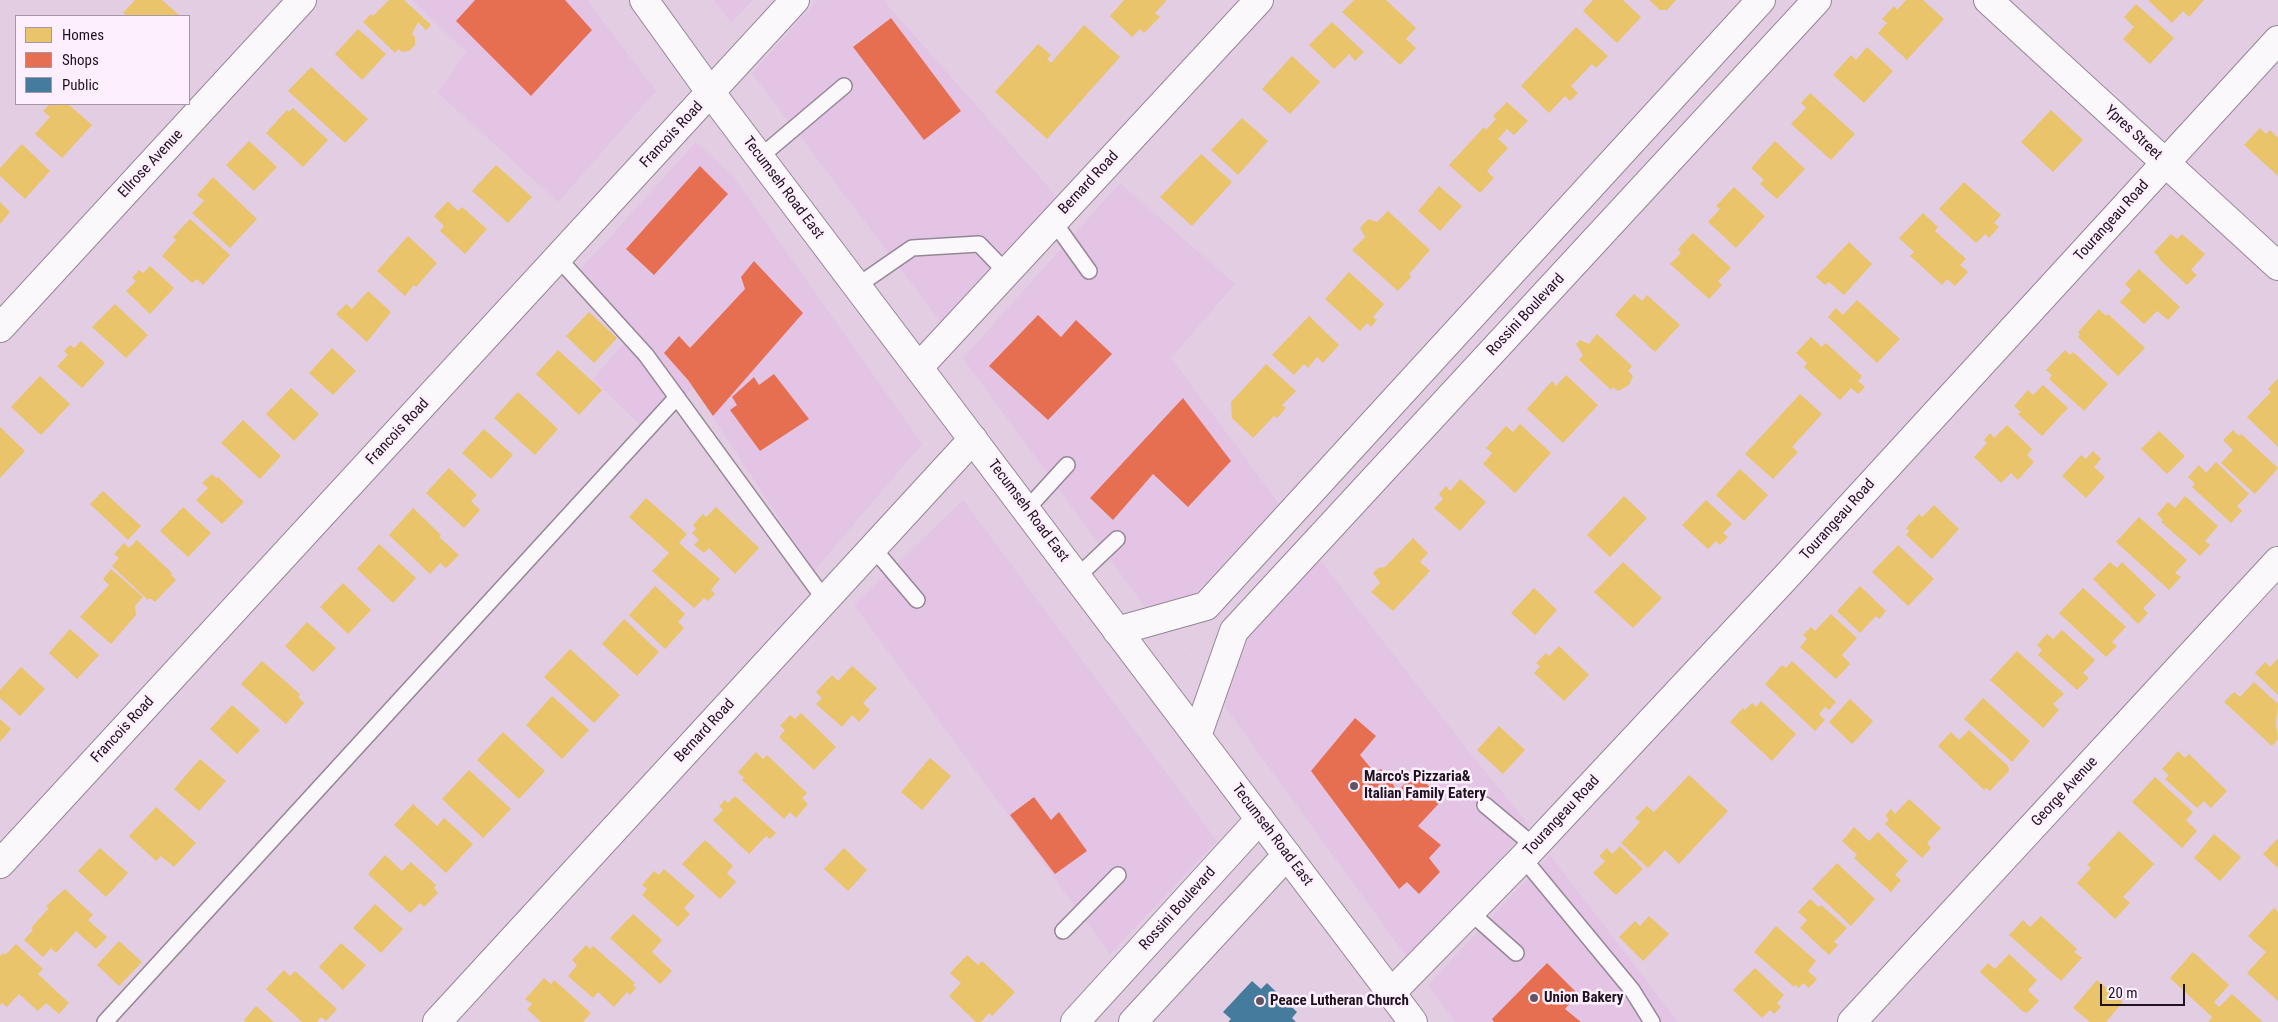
<!DOCTYPE html>
<html>
<head>
<meta charset="utf-8">
<style>
  body { margin:0 }
  #map { position:relative; width:2278px; height:1022px; overflow:hidden; background:#e2cde3; font-family:"Roboto Condensed",sans-serif }
  canvas { display:block }
  .legend { position:absolute; left:15px; top:15px; width:175px; height:90px; box-sizing:border-box; background:#feeffe; border:1px solid #a597a5; margin:0; padding:6px 9px; list-style:none; font-size:15px; color:#1f1320 }
  .legend li { display:flex; align-items:center; gap:10px; height:25px }
  .legend b { width:25px; border:1px solid #a597a5 }
  .scale { position:absolute; left:2100px; top:984px; width:85px; height:22px; box-sizing:border-box; border:2px solid #1f1320; border-top:0; padding-left:6px; font-size:15px; line-height:18px; white-space:nowrap; color:#1f1320; -webkit-text-stroke:4px #feeffe; paint-order:stroke }
</style>
</head>
<body>
<div id="map">
<canvas width="2278" height="1022"></canvas>
<ul class="legend">
<li><b style="height:14px;background:#e9c46a"></b>Homes</li>
<li><b style="height:14px;background:#e76f51"></b>Shops</li>
<li><b style="height:14px;background:#457b9d"></b>Public</li>
</ul>
<div class="scale">20 m</div>
</div>
<script>
const ctx = document.querySelector('canvas').getContext('2d');
ctx.lineJoin = 'round';
function fillPath(path, color) { ctx.fillStyle = color; ctx.fill(path, 'evenodd'); }
const toPath = rows => new Path2D(rows.map(r => 'M' + r).join(''));
function trace(path, color, width, dash) { ctx.strokeStyle = color; ctx.lineWidth = width; ctx.lineCap = dash ? 'butt' : 'round'; ctx.setLineDash(dash || []); ctx.stroke(path); }
function label(font, color, halo, rows, align = 'center') {
  ctx.font = font + ' "Roboto Condensed",sans-serif'; ctx.lineWidth = 5; ctx.setLineDash([]); ctx.textBaseline = 'middle'; ctx.strokeStyle = halo; ctx.fillStyle = color; for (const [text, x, y, turn = 0] of rows) {
    ctx.save(); ctx.translate(x, y); ctx.rotate((+turn || 0) * Math.PI / 180); ctx.textAlign = isNaN(turn) ? turn : align; if (halo) ctx.strokeText(text, 0, 0); ctx.fillText(text, 0, 0); ctx.restore();
  }
}
fillPath(toPath([
  [412,0,587,0,656,91,558,202,438,93,466,52],
  [714,0,753,0,731,23],
  [818,0,883,0,1058,198,941,322,752,73],
  [696,142,733,176,922,444,814,571,693,387,649,434,593,379,630,336,572,279],
  [1120,183,1235,284,1171,358,1280,505,1161,629,963,358],
  [963,500,1217,841,1110,954,854,605],
  [1317,556,1470,753,1530,826,1409,960,1220,700,1236,646],
  [1550,855,1678,1022,1455,1022,1428,985]
]), '#e4c4e5');
fillPath(toPath([
  [135,0,162,0,180,16,127,16,123,13],
  [389,0,404,0,431,25,426,30,418,22,412,34,415,37,415,45,409,51,402,52,398,49,395,53,363,22,371,14,373,16],
  [1124,0,1165,0,1166,1,1155,13,1160,17,1144,33,1140,29,1132,37,1110,16],
  [1354,0,1386,0,1416,28,1406,39,1416,48,1400,65,1342,12],
  [1593,0,1623,0,1641,17,1617,43,1583,11],
  [1649,0,1676,0,1667,10,1660,10],
  [1906,0,1923,0,1944,19,1907,60,1878,33,1887,23,1882,19,1894,6,1897,10],
  [2148,0,2204,0,2189,17,2183,11,2172,23],
  [2136,4,2174,38,2150,64,2123,39,2134,27,2124,17],
  [1332,22,1364,52,1355,61,1349,54,1334,69,1309,45],
  [1084,25,1120,57,1047,139,995,92,1038,44,1051,55,1047,59,1051,63],
  [1576,27,1608,56,1596,68,1592,64,1571,86,1578,93,1570,101,1565,96,1549,113,1521,86],
  [358,29,386,54,362,80,335,54],
  [1867,47,1893,71,1864,103,1833,75,1851,55,1856,60],
  [1292,56,1320,82,1290,114,1262,89],
  [311,67,368,119,345,143,288,91],
  [1810,93,1855,134,1831,160,1791,124,1806,108,1801,103],
  [1507,102,1528,121,1514,135,1507,129,1498,139,1508,148,1487,171,1494,178,1480,193,1449,165,1484,127,1486,130,1496,119,1493,116],
  [50,104,68,104,92,125,62,158,35,134,50,117,43,111],
  [293,108,328,140,303,167,266,133,287,110,289,112],
  [2051,110,2083,140,2053,172,2021,142],
  [1242,118,1268,141,1238,175,1211,150],
  [2260,128,2266,134,2270,130,2278,138,2278,176,2244,145],
  [249,141,277,167,254,191,226,165],
  [1775,141,1805,169,1777,199,1760,184,1764,180,1751,168],
  [22,144,50,171,25,199,0,176,0,168],
  [1201,154,1232,182,1192,226,1160,197],
  [496,165,532,197,508,223,472,191],
  [213,177,257,219,230,248,192,213,204,201,197,195],
  [1964,182,2001,215,1994,223,1999,227,1989,238,1985,234,1976,243,1939,209],
  [1439,186,1462,206,1440,231,1418,211],
  [1734,187,1765,216,1736,248,1708,222,1720,209,1716,206],
  [448,201,458,211,462,207,487,229,465,254,440,231,444,226,434,216],
  [0,202,10,212,0,224],
  [1388,211,1430,250,1409,274,1411,277,1398,291,1352,250,1365,237,1360,228,1368,219,1377,222],
  [1923,213,1938,227,1935,231,1966,259,1960,265,1968,272,1955,286,1947,279,1942,285,1910,256,1914,252,1899,238],
  [190,219,230,255,203,285,197,279,192,283,162,256,176,240,173,237],
  [1693,233,1731,268,1718,281,1722,285,1709,299,1670,264,1681,253,1678,249],
  [2171,234,2177,239,2182,234,2205,254,2191,270,2197,275,2187,285,2159,259,2160,258,2154,252],
  [408,236,437,263,416,287,414,285,405,296,377,271],
  [1849,242,1872,264,1844,295,1829,282,1825,285,1816,277],
  [150,266,174,288,150,314,126,291,136,281,132,278,139,270,143,273],
  [2139,269,2180,307,2168,320,2157,311,2144,324,2120,302,2131,290,2125,284],
  [1349,272,1384,304,1373,317,1377,320,1371,327,1367,323,1360,331,1325,299],
  [368,291,391,312,367,342,336,314,346,304,352,309],
  [1634,294,1642,301,1647,295,1680,325,1655,352,1615,315],
  [1857,300,1900,339,1877,363,1828,317,1836,308,1843,315],
  [115,304,148,335,126,358,92,327],
  [2099,309,2106,316,2108,314,2145,348,2118,376,2078,337,2080,334,2078,332],
  [589,312,617,338,594,363,566,336],
  [1309,316,1339,345,1323,363,1317,357,1308,368,1304,364,1294,375,1272,355],
  [1597,334,1632,366,1628,371,1633,376,1629,385,1618,391,1613,387,1611,390,1579,360,1583,355,1576,344,1580,340,1589,344],
  [1811,337,1822,347,1826,343,1862,376,1858,381,1865,387,1858,394,1851,388,1840,400,1804,367,1807,363,1796,353],
  [81,341,105,363,82,388,57,366,68,355,64,351,70,345,74,348],
  [332,348,356,371,333,395,309,373],
  [558,350,602,390,579,415,536,374],
  [2065,350,2070,355,2073,352,2108,384,2084,411,2049,379,2052,375,2046,370],
  [1266,364,1296,391,1282,405,1286,408,1277,418,1274,416,1253,438,1232,418,1231,402],
  [1566,375,1598,405,1563,443,1527,409,1552,381,1556,386],
  [40,376,70,404,41,435,11,407],
  [2278,378,2278,447,2247,417,2271,392,2268,389],
  [2043,385,2068,408,2042,436,2018,414,2021,412,2014,406,2028,390,2033,395],
  [291,388,319,414,294,441,266,414],
  [518,392,558,429,535,455,494,418],
  [1800,394,1822,414,1792,447,1798,452,1773,479,1745,454],
  [243,420,281,456,260,479,221,443],
  [1520,424,1551,453,1515,493,1483,464,1492,453,1486,448,1506,426,1513,432],
  [2007,425,2032,449,2027,455,2034,462,2018,480,2011,473,2001,483,1974,457,1987,443,1984,440,1990,433,1994,438],
  [0,427,25,451,0,478],
  [484,429,513,455,491,479,462,453],
  [2233,430,2239,436,2241,434,2278,468,2255,494,2221,463,2233,450,2223,440],
  [2159,431,2185,456,2167,474,2141,449],
  [2093,451,2101,459,2094,467,2105,477,2086,498,2062,476,2081,455,2086,459],
  [2216,462,2249,494,2237,506,2242,511,2231,523,2192,487,2195,484,2188,477,2199,465,2206,473],
  [449,468,477,495,471,501,480,510,464,528,426,493],
  [1740,469,1768,495,1744,521,1716,495],
  [212,474,216,478,218,477,244,502,222,524,196,500,208,488,202,483],
  [1460,479,1486,502,1460,531,1434,508,1443,499,1439,494,1446,486,1450,491],
  [103,491,141,526,128,540,90,504],
  [1624,496,1647,518,1610,557,1587,535],
  [2185,496,2218,526,2205,541,2210,545,2200,556,2161,522,2163,520,2157,514,2168,502,2175,508],
  [646,498,687,534,679,543,720,579,711,590,715,594,708,601,704,598,694,608,652,571,669,553,629,517],
  [1706,500,1732,524,1723,533,1728,537,1720,545,1716,541,1708,549,1682,525],
  [1934,505,1959,529,1932,559,1906,535,1909,531,1906,528,1919,514,1922,517],
  [183,507,211,533,188,557,160,531],
  [716,507,759,548,735,574,709,548,704,553,694,545,699,540,692,533,696,529,693,525,703,514,706,517],
  [413,508,441,535,439,537,459,555,446,568,440,563,430,574,389,535],
  [2139,517,2187,560,2175,573,2181,577,2169,590,2116,542],
  [1413,538,1428,553,1420,562,1430,571,1393,611,1371,592,1380,583,1373,573,1378,568,1385,567],
  [137,540,172,573,171,575,176,580,155,602,150,598,148,600,112,566,119,558,114,554,124,543,129,548],
  [379,544,416,578,393,603,357,569],
  [1898,545,1934,579,1908,606,1872,572],
  [1623,562,1662,598,1633,628,1594,592],
  [2110,562,2117,568,2122,562,2156,595,2143,608,2148,613,2138,624,2093,579],
  [111,569,143,597,135,606,136,615,111,644,80,617,109,585,103,579],
  [343,583,371,610,348,634,320,607],
  [655,586,685,614,678,622,684,628,665,649,629,615],
  [1860,586,1886,611,1879,619,1876,616,1860,633,1837,611],
  [1534,588,1557,610,1535,635,1511,613],
  [2083,588,2126,627,2112,642,2117,646,2106,657,2059,613],
  [1831,614,1857,638,1842,655,1850,664,1836,679,1800,647,1807,639,1803,635,1811,627,1815,631],
  [624,619,659,652,637,676,602,644],
  [307,622,336,648,313,672,285,646],
  [70,629,99,655,77,679,49,653],
  [2062,630,2095,660,2083,673,2089,678,2077,690,2038,655,2042,650,2037,645,2047,634,2053,639],
  [1559,646,1589,675,1564,701,1534,673,1540,666,1536,663,1546,653,1549,656],
  [570,649,620,695,594,723,544,677],
  [2017,651,2064,694,2053,704,2059,710,2043,728,1990,680],
  [2278,658,2278,695,2255,673,2265,662,2270,667],
  [262,661,300,694,298,697,304,703,286,724,241,684],
  [1792,661,1836,702,1829,710,1825,707,1819,714,1825,720,1815,731,1765,684,1782,665,1786,668],
  [852,666,877,688,863,703,870,710,859,722,852,715,842,727,816,704,822,698,816,692,832,675,838,681],
  [21,667,45,689,20,716,0,698,0,690],
  [2254,682,2278,704,2276,723,2278,739,2272,746,2224,702,2234,692,2240,697],
  [552,696,589,730,562,759,526,725],
  [1983,698,2030,741,2012,762,1964,719],
  [1850,699,1873,721,1852,744,1829,722],
  [1761,701,1796,734,1772,761,1730,722,1743,708,1745,710,1752,703,1756,707],
  [232,705,260,730,237,754,210,729],
  [801,713,836,747,814,770,779,737,785,730,780,726,790,715,795,719],
  [0,719,11,729,0,742],
  [1499,726,1525,750,1503,774,1477,750],
  [1969,730,2008,766,2009,771,1990,791,1986,788,1984,790,1938,746,1951,732,1959,740],
  [503,732,545,771,519,799,477,760],
  [2178,751,2185,758,2189,754,2227,791,2211,808,2204,801,2197,808,2165,779,2169,775,2162,769],
  [756,752,763,759,767,755,807,793,802,798,808,804,796,818,790,812,784,819,742,780,744,778,738,772],
  [930,758,951,776,922,810,901,792],
  [200,759,226,781,199,811,174,789],
  [469,770,511,809,483,838,442,799],
  [1689,775,1728,811,1679,864,1665,850,1648,868,1621,843,1640,822,1635,818,1647,806,1654,812],
  [2155,777,2193,812,2186,820,2197,831,2182,848,2132,802],
  [735,796,776,833,770,839,766,836,749,854,713,820,723,810,719,806,725,800,728,803],
  [1909,799,1941,828,1927,843,1931,848,1922,858,1885,824,1889,819,1885,816,1891,809,1895,814],
  [413,804,437,826,444,818,473,844,446,873,394,825],
  [156,807,196,843,174,867,161,856,156,861,129,836],
  [1854,827,1869,841,1878,832,1908,861,1895,875,1901,880,1891,892,1854,858,1857,855,1842,841],
  [2119,831,2154,864,2123,897,2130,903,2115,919,2077,883,2091,868,2087,865],
  [2214,834,2241,857,2220,881,2194,858],
  [2278,838,2278,868,2263,854],
  [705,840,733,866,727,873,736,882,720,899,682,864],
  [1620,846,1643,869,1616,895,1593,873,1605,861,1599,856,1607,848,1612,854],
  [100,848,128,873,106,897,78,871],
  [844,848,867,870,848,891,824,869],
  [385,855,402,871,411,862,436,885,434,888,438,893,424,907,420,903,410,913,368,874],
  [1837,863,1875,899,1851,926,1812,889],
  [664,869,695,896,684,908,690,914,678,927,642,895,647,889,642,885,654,871,659,875],
  [65,889,93,915,88,920,107,937,96,949,76,931,56,953,51,948,43,957,24,940,33,930,31,928,49,908,46,906],
  [1810,899,1819,907,1821,905,1847,928,1834,942,1838,945,1829,955,1800,928,1807,920,1798,912],
  [375,904,403,929,381,953,353,928],
  [2274,908,2278,912,2278,1001,2247,973,2266,952,2248,936],
  [633,914,662,940,652,952,672,971,660,984,610,938],
  [1649,916,1669,934,1643,961,1619,937,1635,921,1640,926],
  [2041,916,2077,949,2074,952,2082,958,2061,981,2009,935,2023,920,2030,927],
  [1776,926,1816,961,1808,971,1817,979,1809,988,1803,983,1799,988,1796,985,1794,987,1754,952],
  [119,941,142,962,119,986,97,965],
  [341,943,366,965,343,990,319,967],
  [16,944,43,969,38,974,69,1003,59,1014,46,1003,38,1011,19,994,7,1007,2,1003,0,1005,0,956,3,953,5,955],
  [586,945,590,949,593,946,635,983,633,985,636,988,630,995,627,992,614,1007,598,992,593,998,568,976,577,965,572,960],
  [2193,952,2229,985,2214,1002,2219,1007,2232,994,2262,1021,2260,1022,2208,1022,2212,1017,2170,978],
  [2009,954,2037,980,2028,990,2039,1001,2027,1013,2022,1011,1980,972,1988,963,1995,969],
  [967,955,978,965,982,961,1015,992,992,1016,989,1013,981,1022,976,1022,949,996,961,983,950,973],
  [1755,968,1784,995,1777,1003,1781,1007,1774,1014,1770,1010,1762,1018,1733,990],
  [284,970,290,976,295,971,337,1009,326,1021,321,1017,317,1022,302,1022,266,989],
  [544,978,551,984,554,980,591,1013,583,1022,541,1022,527,1009,532,1004,525,999],
  [2097,980,2123,1002,2106,1022,2090,1022,2073,1008],
  [256,1006,274,1022,246,1022,244,1020]
]), '#e9c46a');
fillPath(toPath([
  [475,0,565,0,592,30,531,96,456,21],
  [891,18,961,111,924,140,853,47],
  [700,166,728,194,654,275,626,249],
  [754,261,803,313,713,416,688,380,664,353,679,336,690,348,745,289,741,277],
  [1038,315,1061,337,1076,320,1112,354,1048,420,989,366],
  [774,374,809,419,760,451,730,410,737,405,732,397,754,377,759,385],
  [1183,398,1231,461,1188,507,1153,474,1113,520,1090,498],
  [1355,718,1376,736,1360,755,1374,772,1381,769,1398,791,1415,773,1443,799,1418,826,1441,845,1429,858,1440,872,1419,894,1407,882,1399,889,1311,771],
  [1034,797,1051,820,1059,812,1087,851,1055,874,1010,815],
  [1547,963,1578,994,1565,1009,1581,1022,1494,1022,1492,1019]
]), '#e76f51');
fillPath(toPath([
  [1252,981,1261,989,1267,983,1297,1012,1292,1018,1296,1022,1228,1022,1231,1019,1223,1012]
]), '#457b9d');
const lane = toPath([
  [760,157,844,86],
  [1054,222,1089,271],
  [558,258,646,355,825,600],
  [857,286,912,248,979,244,1007,273],
  [1026,510,1067,465],
  [873,548,917,600],
  [1077,577,1117,539],
  [1485,805,1534,846],
  [1523,858,1632,990,1652,1022],
  [1470,912,1516,953],
  [1063,931,1118,875],
  [105,1022,677,397]
]);
const street = toPath([
  [1988,0,2278,266],
  [0,328,302,0],
  [919,367,1259,0],
  [1117,631,1206,606,1761,0],
  [1197,736,1234,631,1817,0],
  [0,864,795,0],
  [1391,993,1523,858,1785,578,2278,40],
  [437,1022,973,439],
  [1075,1022,1260,819],
  [1133,1022,1287,855],
  [1852,1022,2278,561]
]);
const secondary = toPath([
  [644,0,711,93,1413,1022]
]);
trace(lane, '#958696', 18);
trace(street, '#958696', 30);
trace(secondary, '#958696', 30);
trace(toPath([
  [1184,641,1196,655]
]), '#d4cfd5', 3, [1, 4]);
trace(lane, '#fbf8fb', 15);
trace(street, '#fbf8fb', 28);
trace(secondary, '#fbf8fb', 28);
for (const [x, y, r, color] of [
  [1354,786,5,"#635464"],
  [1534,998,5,"#635464"],
  [1260,1001,5,"#635464"]
]) { const dot = new Path2D(); dot.arc(x, y, r, 0, 2 * Math.PI); ctx.fillStyle = color; ctx.fill(dot); trace(dot, '#feeffe', 2); }
label('15px', '#1f1320', '#feeffe', [
  ["Ypres Street",2133,133,43],
  ["Francois Road",672,135,-47],
  ["Ellrose Avenue",151,164,-47],
  ["Bernard Road",1089,183,-47],
  ["Tecumseh Road East",783,188,53],
  ["Tourangeau Road",2112,221,-48],
  ["Rossini Boulevard",1526,315,-47],
  ["Francois Road",398,432,-47],
  ["Tecumseh Road East",1028,511,53],
  ["Tourangeau Road",1838,520,-48],
  ["Francois Road",123,730,-47],
  ["Bernard Road",705,731,-47],
  ["George Avenue",2065,792,-47],
  ["Tourangeau Road",1562,816,-47],
  ["Tecumseh Road East",1272,835,53],
  ["Rossini Boulevard",1178,909,-48]
]);
label('bold 15px', '#1f1320', '#feeffe', [
  ["Marco's Pizzaria&",1364,777],
  ["Italian Family Eatery",1364,794],
  ["Union Bakery",1544,998],
  ["Peace Lutheran Church",1270,1001]
], 'left');
</script>
</body>
</html>
